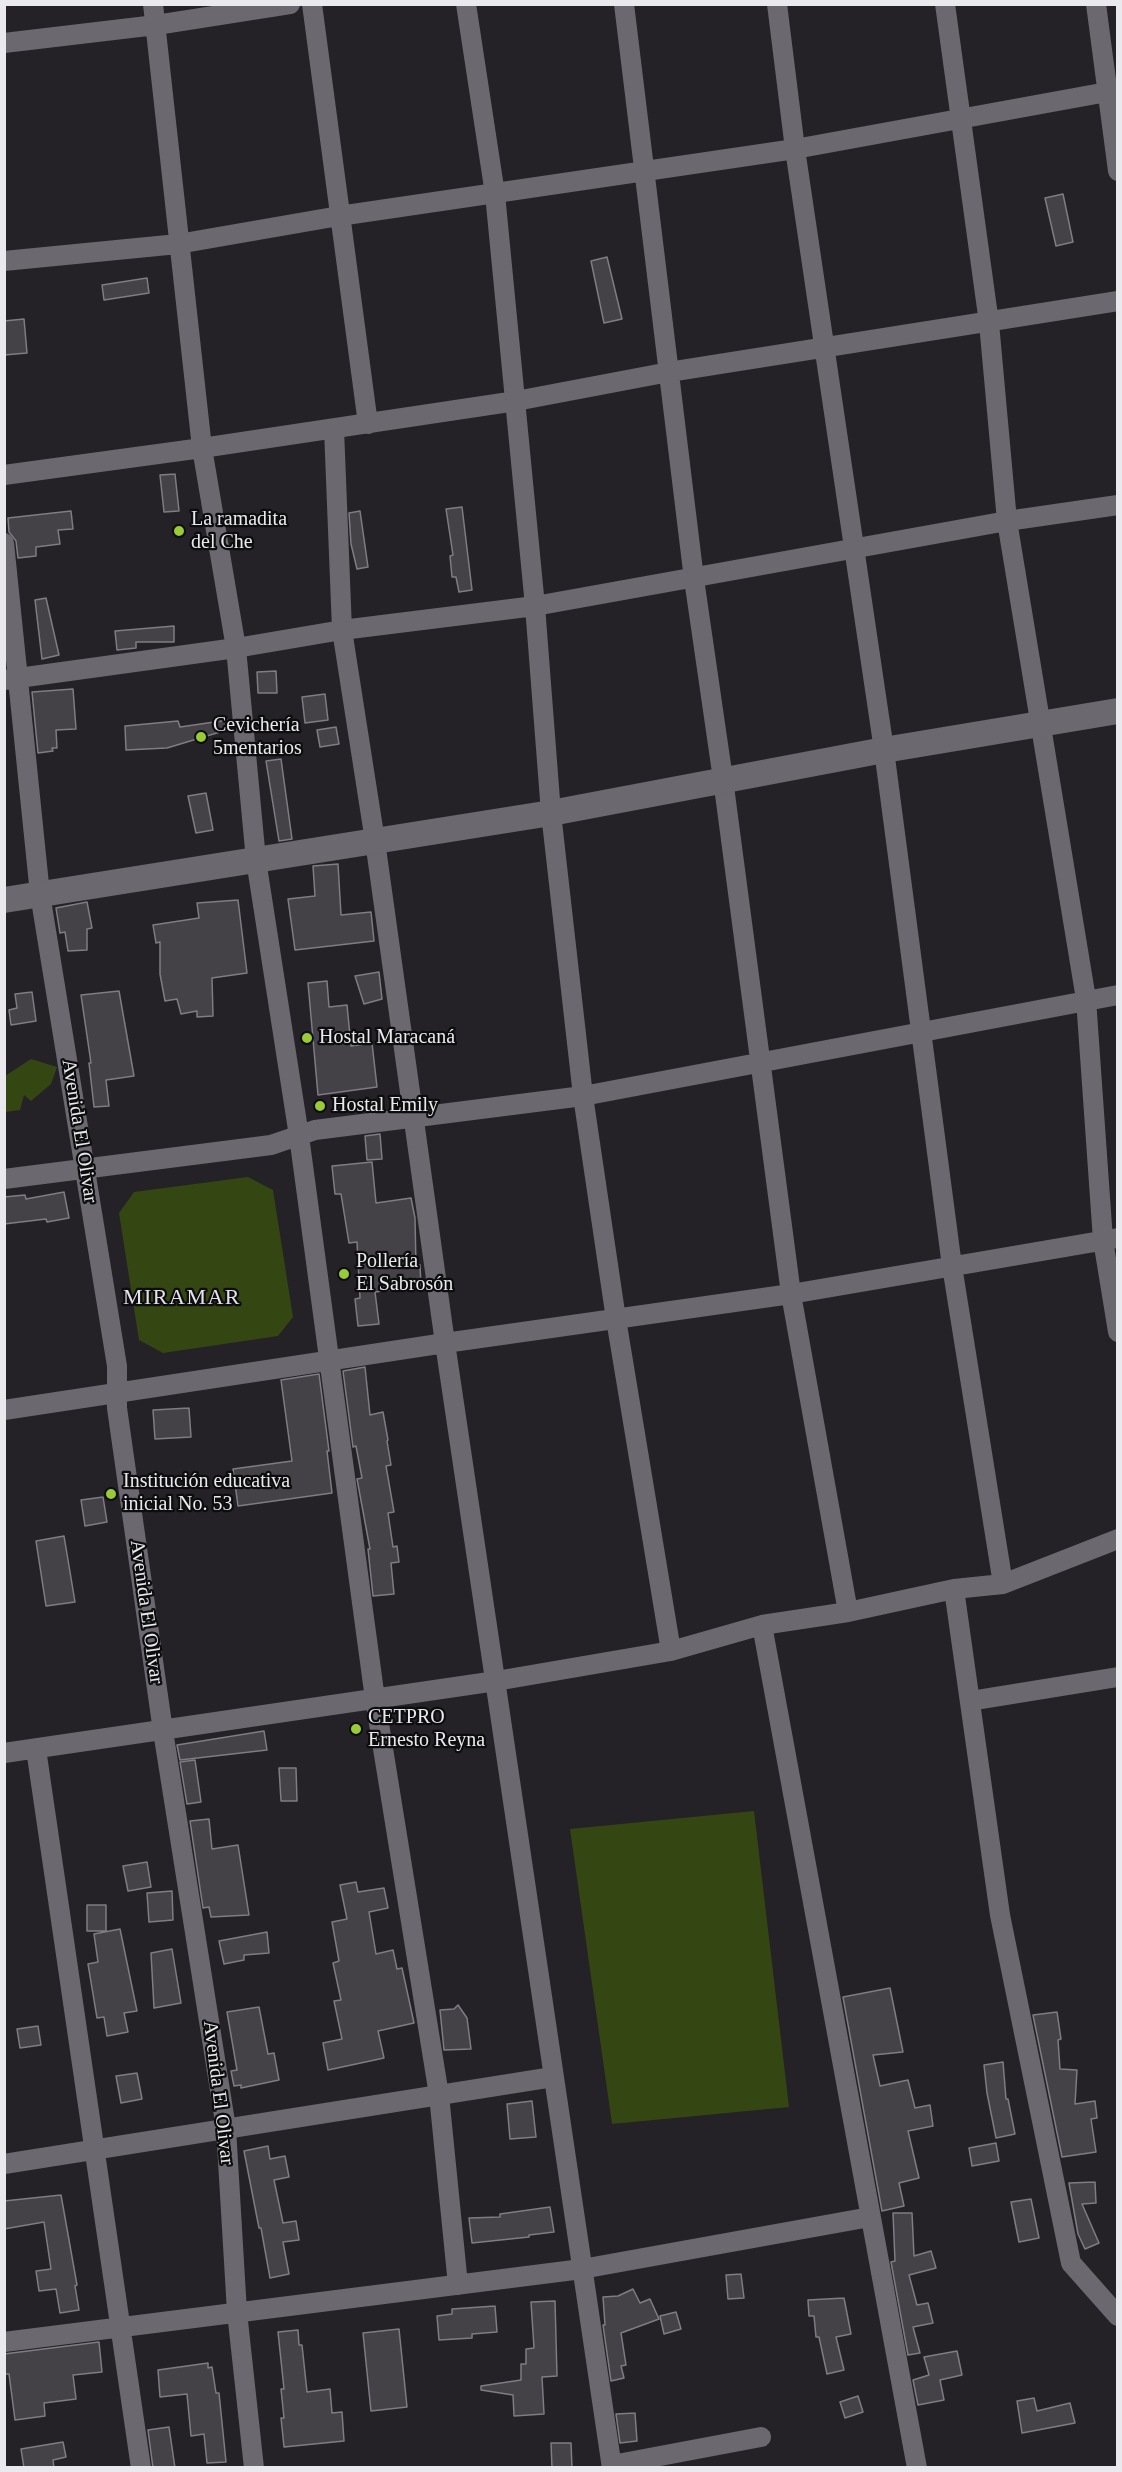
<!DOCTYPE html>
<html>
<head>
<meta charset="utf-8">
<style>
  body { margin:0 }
  #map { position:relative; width:1122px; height:2472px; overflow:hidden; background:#242127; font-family:"Times New Roman",serif }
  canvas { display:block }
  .frame { position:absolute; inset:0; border:6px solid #eae9ed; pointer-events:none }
</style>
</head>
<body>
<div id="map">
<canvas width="1122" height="2472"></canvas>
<div class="frame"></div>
</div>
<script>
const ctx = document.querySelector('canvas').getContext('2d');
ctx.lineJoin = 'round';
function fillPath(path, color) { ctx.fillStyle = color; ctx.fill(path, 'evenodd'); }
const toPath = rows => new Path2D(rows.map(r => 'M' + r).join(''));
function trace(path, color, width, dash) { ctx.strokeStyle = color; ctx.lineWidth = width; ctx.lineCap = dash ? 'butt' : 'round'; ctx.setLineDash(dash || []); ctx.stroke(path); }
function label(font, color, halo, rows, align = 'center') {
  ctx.font = font + ' "Times New Roman",serif'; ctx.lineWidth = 4.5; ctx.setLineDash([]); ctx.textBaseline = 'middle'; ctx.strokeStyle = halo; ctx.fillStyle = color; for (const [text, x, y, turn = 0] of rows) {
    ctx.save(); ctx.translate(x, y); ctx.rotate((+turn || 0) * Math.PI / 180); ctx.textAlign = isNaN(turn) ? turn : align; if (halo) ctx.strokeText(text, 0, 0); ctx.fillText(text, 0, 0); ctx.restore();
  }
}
fillPath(toPath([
  [31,1059,57,1067,51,1084,31,1101,24,1095,20,1110,5,1112,5,1076],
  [248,1177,273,1190,293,1317,278,1336,163,1353,139,1340,119,1213,134,1192],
  [754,1811,789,2107,612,2124,570,1829]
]), '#344712');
const building = toPath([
  [1063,194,1073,242,1056,246,1045,198,1063,194],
  [607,257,622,319,604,323,591,261,607,257],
  [147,278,149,293,104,300,102,285,147,278],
  [24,319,27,353,4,355,4,321,24,319],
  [175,474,179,511,164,512,160,475,175,474],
  [462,507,472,590,459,592,456,577,452,577,450,556,453,555,446,509,462,507],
  [71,511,73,529,58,530,60,544,36,547,36,556,18,558,16,541,9,532,8,518,71,511],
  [360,511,368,567,357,569,351,544,349,513,360,511],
  [46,598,59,655,42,659,35,600,46,598],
  [174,626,174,642,136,642,136,648,117,650,115,631,174,626],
  [276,671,277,693,258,693,257,672,276,671],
  [73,689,76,729,56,730,57,748,52,748,53,751,38,753,32,692,73,689],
  [325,694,328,720,305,723,302,697,325,694],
  [228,720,230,729,167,748,126,750,125,726,178,721,180,727,228,720],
  [336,727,339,744,320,747,317,730,336,727],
  [281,759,292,839,279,841,266,761,281,759],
  [206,793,213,830,196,833,188,796,206,793],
  [338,864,341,915,371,912,374,941,295,950,288,899,315,896,313,866,338,864],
  [238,900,247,973,212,978,213,1016,197,1017,197,1011,181,1014,177,999,165,1001,160,974,160,942,156,943,153,925,199,918,197,903,238,900],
  [87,902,92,928,87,929,87,950,68,951,65,932,60,933,56,908,87,902],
  [379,972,382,999,364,1004,355,976,379,972],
  [327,981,329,1007,347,1005,351,1046,372,1043,377,1087,318,1095,308,983,327,981],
  [119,991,134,1076,106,1080,109,1106,94,1107,89,1063,91,1063,81,995,119,991],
  [32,992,36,1021,11,1025,9,1010,17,1008,15,994,32,992],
  [380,1134,382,1159,367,1160,365,1136,380,1134],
  [372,1162,376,1203,411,1198,415,1218,416,1266,420,1265,421,1286,375,1292,379,1324,358,1326,355,1299,360,1298,357,1242,349,1243,341,1194,335,1194,332,1166,372,1162],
  [64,1192,69,1218,47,1222,46,1219,4,1224,4,1197,25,1195,26,1199,64,1192],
  [365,1367,370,1415,383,1412,388,1440,387,1441,391,1465,386,1466,394,1512,388,1513,393,1547,397,1546,399,1562,391,1563,394,1594,373,1596,368,1549,370,1549,357,1479,362,1478,356,1446,353,1447,343,1371,365,1367],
  [319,1374,329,1451,327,1451,332,1493,238,1506,233,1469,292,1461,281,1380,319,1374],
  [189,1408,191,1437,155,1439,153,1410,189,1408],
  [103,1497,107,1522,85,1526,81,1500,103,1497],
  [64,1536,75,1602,46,1606,36,1541,64,1536],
  [264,1731,267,1750,180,1760,177,1745,264,1731],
  [195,1760,201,1802,187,1804,180,1762,195,1760],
  [279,1768,296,1768,297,1801,281,1801,279,1768],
  [209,1819,212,1849,238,1845,249,1915,211,1917,209,1907,203,1908,190,1821,209,1819],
  [147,1862,151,1887,128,1891,123,1866,147,1862],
  [356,1882,358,1892,384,1888,388,1908,369,1912,376,1954,393,1950,397,1969,402,1968,414,2023,378,2031,384,2058,328,2070,323,2043,342,2039,334,2001,341,2000,333,1963,339,1961,332,1922,347,1919,340,1885,356,1882],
  [172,1891,173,1920,149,1922,147,1893,172,1891],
  [87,1905,106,1905,106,1931,87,1931,87,1905],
  [120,1929,137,2011,124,2013,128,2032,107,2036,104,2017,97,2018,88,1964,98,1962,94,1934,120,1929],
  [267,1932,269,1953,244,1955,244,1960,224,1964,219,1941,267,1932],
  [172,1949,181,2003,154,2008,151,1953,172,1949],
  [890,1988,903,2052,873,2055,880,2086,908,2080,915,2108,930,2105,933,2126,908,2131,919,2178,899,2183,904,2206,882,2211,843,1997,890,1988],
  [458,2005,467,2018,471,2049,444,2050,440,2010,454,2009,458,2005],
  [259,2007,268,2054,274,2053,279,2080,241,2088,241,2085,234,2086,231,2071,237,2070,227,2012,259,2007],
  [1057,2012,1061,2039,1058,2040,1060,2069,1077,2070,1075,2104,1095,2101,1097,2118,1091,2119,1096,2152,1062,2157,1033,2015,1057,2012],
  [38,2026,41,2045,20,2048,17,2029,38,2026],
  [1003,2062,1006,2099,1008,2099,1015,2134,996,2138,987,2093,984,2065,1003,2062],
  [137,2073,142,2099,121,2103,116,2076,137,2073],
  [532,2101,536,2137,510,2139,507,2104,532,2101],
  [996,2143,999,2161,972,2166,969,2148,996,2143],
  [268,2146,270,2159,285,2156,289,2177,274,2180,283,2223,296,2221,299,2240,283,2242,289,2274,270,2278,261,2228,259,2228,244,2151,268,2146],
  [1095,2182,1096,2203,1082,2204,1099,2243,1085,2249,1078,2234,1069,2183,1095,2182],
  [61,2195,77,2285,75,2286,79,2310,60,2313,56,2289,39,2291,36,2271,51,2269,44,2222,4,2229,4,2201,61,2195],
  [1031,2199,1039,2238,1019,2242,1011,2202,1031,2199],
  [550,2207,554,2232,529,2235,529,2237,472,2243,469,2218,500,2217,500,2214,550,2207],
  [893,2213,912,2213,914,2256,931,2251,936,2268,909,2275,917,2305,928,2303,933,2323,913,2327,920,2353,908,2355,891,2262,895,2261,893,2213],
  [741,2274,744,2298,728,2299,726,2275,741,2274],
  [633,2289,640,2303,650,2299,659,2319,621,2333,626,2365,621,2366,624,2378,611,2381,603,2325,605,2325,603,2297,618,2296,633,2289],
  [844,2298,851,2334,836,2337,844,2370,827,2374,819,2337,816,2337,814,2316,809,2316,808,2300,844,2298],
  [555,2301,557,2376,542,2377,544,2414,514,2416,513,2395,481,2390,481,2386,521,2380,521,2364,526,2364,526,2349,534,2348,531,2302,555,2301],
  [495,2306,497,2332,472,2334,472,2338,439,2340,437,2316,452,2314,452,2309,495,2306],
  [676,2312,681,2329,664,2334,660,2316,676,2312],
  [399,2329,407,2407,371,2411,363,2333,399,2329],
  [298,2330,299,2345,302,2345,307,2392,330,2389,332,2413,342,2412,344,2441,284,2447,281,2418,284,2418,281,2389,284,2389,278,2332,298,2330],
  [99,2342,102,2372,73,2375,76,2399,44,2403,45,2416,15,2420,9,2374,4,2374,4,2354,99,2342],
  [957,2351,962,2375,940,2380,944,2400,918,2405,913,2380,929,2375,924,2357,957,2351],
  [208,2363,208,2368,212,2367,216,2393,219,2393,226,2462,207,2463,204,2434,191,2436,187,2394,160,2397,158,2370,208,2363],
  [858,2396,863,2412,845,2418,840,2402,858,2396],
  [1034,2398,1037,2411,1070,2403,1075,2423,1022,2433,1017,2401,1034,2398],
  [635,2413,637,2441,620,2443,616,2414,635,2413],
  [169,2427,175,2468,153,2468,148,2430,169,2427],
  [63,2442,66,2457,53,2460,54,2468,24,2468,21,2449,63,2442],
  [551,2443,571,2443,572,2468,552,2468,551,2443]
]);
fillPath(building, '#444147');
trace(building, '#7f7c83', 1.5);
trace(toPath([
  [153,4,202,448,236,648,256,860,299,1136,375,1699,439,2095,458,2285],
  [312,4,368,424],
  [466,4,495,194,535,606,551,813,583,1096,616,1319,671,1651],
  [624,4,694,579,723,779,791,1294,848,1612],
  [777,4,795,149,884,750,952,1266,1003,1584],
  [945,4,989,323,1007,521,1086,999,1103,1240,1118,1332],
  [1096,4,1118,171],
  [4,43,156,25,290,4],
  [4,261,178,244,339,216,795,149,1118,90],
  [334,429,342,630,375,841,445,1343,612,2468],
  [4,475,202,448,516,401,669,372,1118,301],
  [4,543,40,894,117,1366,117,1408,163,1731,226,2128,237,2312,254,2468],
  [4,680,236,648,342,630,535,606,1007,521,1118,505],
  [4,1179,271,1145,315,1130,583,1096,1118,995],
  [4,1410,445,1343,791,1294,1118,1238],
  [954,1589,1000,1915,1071,2263,1118,2316],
  [762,1625,917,2468],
  [970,1701,1118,1677],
  [36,1749,141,2468],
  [4,1753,496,1681,671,1651,762,1625,848,1612,954,1589,1003,1584,1118,1539],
  [4,2164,553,2077],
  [4,2342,582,2269,870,2217],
  [612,2465,761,2437]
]), '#6b686f', 20);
trace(toPath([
  [4,900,551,813,884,750,1118,711]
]), '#6b686f', 26);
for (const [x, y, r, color] of [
  [179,531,6,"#98cb36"],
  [201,737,6,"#98cb36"],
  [307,1038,6,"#98cb36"],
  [320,1106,6,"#98cb36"],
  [344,1274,6,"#98cb36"],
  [111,1494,6,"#98cb36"],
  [356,1729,6,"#98cb36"]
]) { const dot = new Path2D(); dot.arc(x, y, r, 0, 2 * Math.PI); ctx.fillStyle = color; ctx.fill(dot); trace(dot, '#0d0c0e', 2); }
label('20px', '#eae9ed', '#0d0c0e', [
  ["La ramadita",191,520],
  ["del Che",191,543],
  ["Cevichería",213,726],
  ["5mentarios",213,749],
  ["Hostal Maracaná",319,1038],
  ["Hostal Emily",332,1106],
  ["Pollería",356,1262],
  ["El Sabrosón",356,1285],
  ["Institución educativa",123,1482],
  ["inicial No. 53",123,1505],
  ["CETPRO",368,1718],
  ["Ernesto Reyna",368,1741]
], 'left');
label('20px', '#eae9ed', '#0d0c0e', [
  ["Avenida El Olivar",79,1131,81],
  ["Avenida El Olivar",146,1612,82],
  ["Avenida El Olivar",218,2093,83]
]);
ctx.letterSpacing = '1.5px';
label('22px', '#e5e1e9', '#0d0c0e', [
  ["MIRAMAR",182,1298]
]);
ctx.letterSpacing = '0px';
</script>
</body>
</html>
